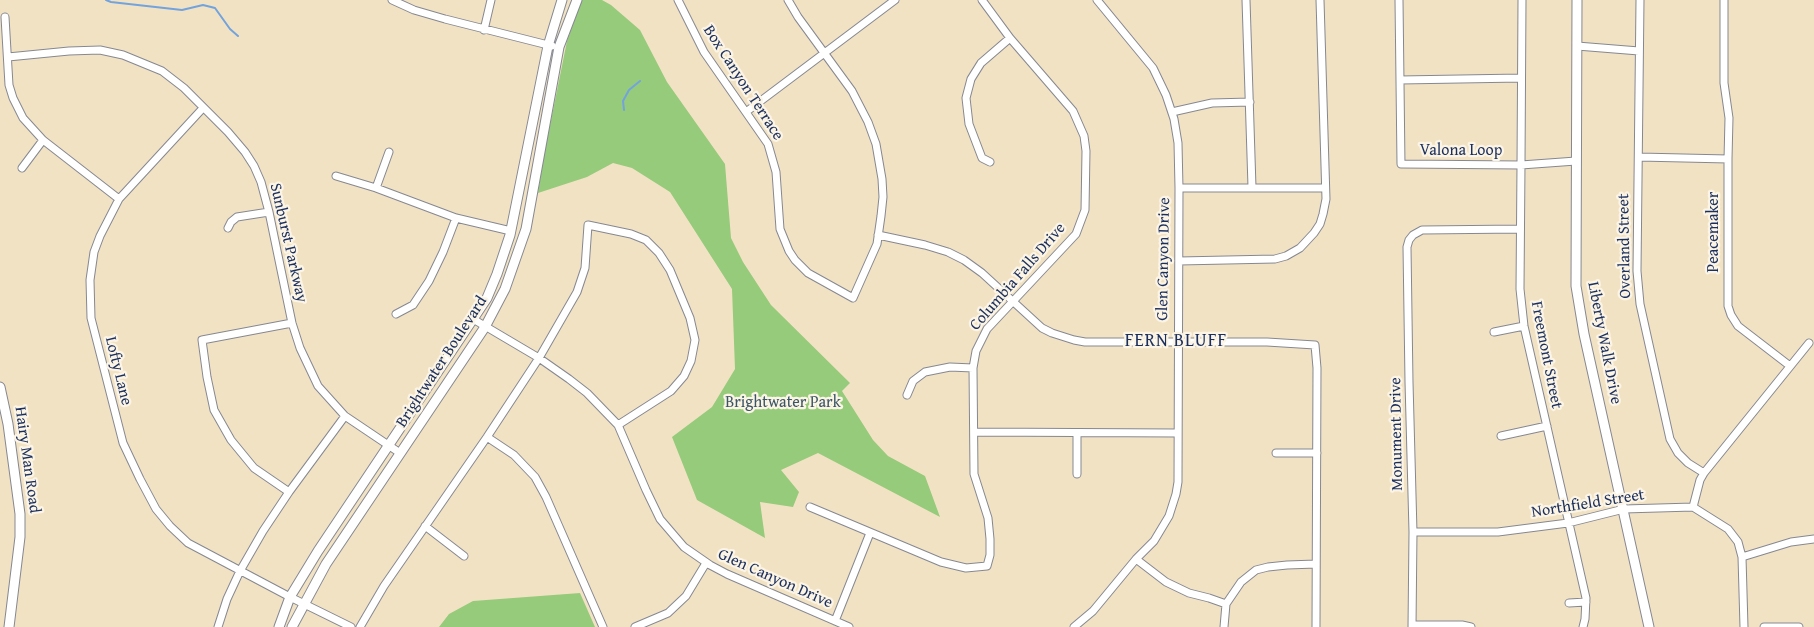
<!DOCTYPE html>
<html>
<head>
<meta charset="utf-8">
<style>
  body { margin:0 }
  canvas { display:block; background:#f2e2c4 }
</style>
</head>
<body>
<canvas width="1814" height="627"></canvas>
<script>
const ctx = document.querySelector('canvas').getContext('2d');
ctx.lineJoin = 'round';
function fillPath(path, color) { ctx.fillStyle = color; ctx.fill(path, 'evenodd'); }
const toPath = rows => new Path2D(rows.map(r => 'M' + r).join(''));
function trace(path, color, width, dash) { ctx.strokeStyle = color; ctx.lineWidth = width; ctx.lineCap = dash ? 'butt' : 'round'; ctx.setLineDash(dash || []); ctx.stroke(path); }
function label(font, color, halo, rows, align = 'center') {
  ctx.font = font + ' "Gentium Book Plus",serif'; ctx.lineWidth = 4.5; ctx.setLineDash([]); ctx.textBaseline = 'middle'; ctx.strokeStyle = halo; ctx.fillStyle = color; for (const [text, x, y, turn = 0] of rows) {
    ctx.save(); ctx.translate(x, y); ctx.rotate((+turn || 0) * Math.PI / 180); ctx.textAlign = isNaN(turn) ? turn : align; if (halo) ctx.strokeText(text, 0, 0); ctx.fillText(text, 0, 0); ctx.restore();
  }
}
fillPath(toPath([
  [582,0,602,0,611,5,640,30,667,82,725,164,731,238,743,262,771,305,850,383,842,391,873,440,888,456,925,476,940,517,818,453,781,470,799,492,793,507,760,502,765,538,697,500,672,437,712,407,735,369,732,289,670,192,632,168,613,163,587,177,538,193,544,155,567,41],
  [580,593,595,627,439,627,449,614,473,601]
]), '#97cb7c');
trace(toPath([
  [106,0,111,2,182,10,203,5,215,8,230,29,238,36],
  [624,110,623,101,629,90,640,81]
]), '#73a3dd', 2);
const minor = toPath([
  [392,0,414,10,445,19,552,46],
  [678,0,704,52,768,144,776,172,780,229,789,251,795,260,808,273,853,298,877,244,881,216,883,197,882,179,876,144,868,122,852,91,798,17,788,0],
  [1246,0,1252,187],
  [1399,0,1401,164,1521,165,1522,0],
  [1640,0,1637,271,1640,304,1670,439,1678,453,1688,463,1704,473],
  [1724,0,1724,83,1729,118,1728,159],
  [5,17,9,85,13,98,23,118,43,140,119,199],
  [484,30,491,0],
  [1577,46,1639,51],
  [8,57,69,51,100,50,123,55,162,71,184,88,228,132,245,152,254,166,261,182,269,212,292,323,300,348,318,386,345,416,400,453],
  [1400,80,1521,78],
  [203,108,119,199,100,236,94,252,90,280,91,318,123,443,140,479,156,509,170,526,188,543,290,597,351,627],
  [746,112,895,0],
  [1172,112,1212,103,1250,102],
  [1639,157,1728,159,1728,306,1731,315,1738,326,1790,366],
  [1576,161,1521,165,1520,289,1524,326,1586,598,1585,619,1583,627],
  [990,162,982,158,969,124,966,98,971,79,981,63,1010,38],
  [22,168,43,140],
  [336,176,376,188,456,218,511,231],
  [376,188,389,152],
  [1179,188,1325,188],
  [228,228,231,222,237,217,269,212],
  [878,235,925,245,948,252,964,260,982,273,1042,328,1052,333,1074,340,1085,342,1267,342,1315,345,1317,368,1316,627],
  [1179,261,1275,259,1286,256,1300,248,1314,233,1320,224,1323,214,1326,199,1320,0],
  [396,314,413,305,429,281,443,252,456,218],
  [473,319,539,358,569,379,587,393,618,425,646,490,660,519,684,547,710,565,727,574,849,627],
  [1494,332,1524,326],
  [907,395,913,381,925,372,950,367,973,368],
  [975,432,1177,433],
  [1501,436,1547,426],
  [487,437,514,455,535,477,546,497,603,627],
  [1276,453,1317,453],
  [1077,474,1077,433],
  [289,492,254,468,231,440,214,410,207,377,202,340,292,323],
  [810,507,941,562,966,568,987,566,990,555,990,539,988,518,974,474,973,368,976,351,987,329,1076,234,1085,210,1086,151,1084,136,1073,111,1010,38,982,0],
  [1693,507,1700,480,1704,473,1809,343],
  [425,526,464,556],
  [1413,532,1498,532,1568,523,1624,509,1693,507,1728,529,1738,542,1742,557,1744,627],
  [1742,557,1791,542,1814,539],
  [1136,559,1166,582,1189,593,1209,598,1226,604],
  [1569,603,1586,602],
  [835,621,870,533],
  [1412,625,1462,625,1471,627],
  [218,627,227,599,240,571,263,531,289,492,345,416],
  [360,627,384,586,487,437,539,358,577,292,585,268,588,225,631,234,646,240,659,253,670,270,690,318,695,340,691,361,684,376,671,391,618,425],
  [635,627,668,613,686,596,706,563],
  [1074,627,1093,611,1136,559,1154,541,1169,516,1176,494,1178,482,1179,188,1178,143,1174,119,1166,95,1153,68,1097,0],
  [1224,627,1226,604,1241,582,1256,570,1268,567,1287,565,1316,564],
  [1412,627,1413,532,1409,382,1407,247,1409,240,1413,235,1422,230,1520,229],
  [1764,627,1799,627]
]);
const tertiary = toPath([
  [1577,0,1576,286,1584,334,1649,627],
  [0,387,8,424,20,514,20,537,9,627],
  [279,627,290,597,318,551,487,298,497,274,510,235,548,46,562,0],
  [292,627,326,564,485,327,505,289,526,229,559,47,577,0]
]);
trace(minor, '#868891', 9);
trace(tertiary, '#868891', 11);
trace(minor, '#fff', 7);
trace(tertiary, '#fff', 9);
label('16px', '#1b2f5e', '#fcf5e5', [
  ["Box Canyon Terrace",743,83,57],
  ["Valona Loop",1461,151],
  ["Peacemaker",1714,232,-90],
  ["Sunburst Parkway",288,243,77],
  ["Overland Street",1625,246,-91],
  ["Glen Canyon Drive",1164,259,-89],
  ["Columbia Falls Drive",1018,277,-49],
  ["Liberty Walk Drive",1604,343,79],
  ["Freemont Street",1546,355,79],
  ["Brightwater Boulevard",442,362,-57],
  ["Lofty Lane",118,371,76],
  ["Monument Drive",1397,434,-91],
  ["Hairy Man Road",27,460,82],
  ["Northfield Street",1588,504,-9],
  ["Glen Canyon Drive",775,579,24]
]);
label('16px', '#3a5666', '#fcf5e5', [
  ["Brightwater Park",783,403]
]);
ctx.letterSpacing = '1px';
label('18px', '#1b2f5e', '#fcf5e5', [
  ["FERN BLUFF",1176,341]
]);
ctx.letterSpacing = '0px';
</script>
</body>
</html>
